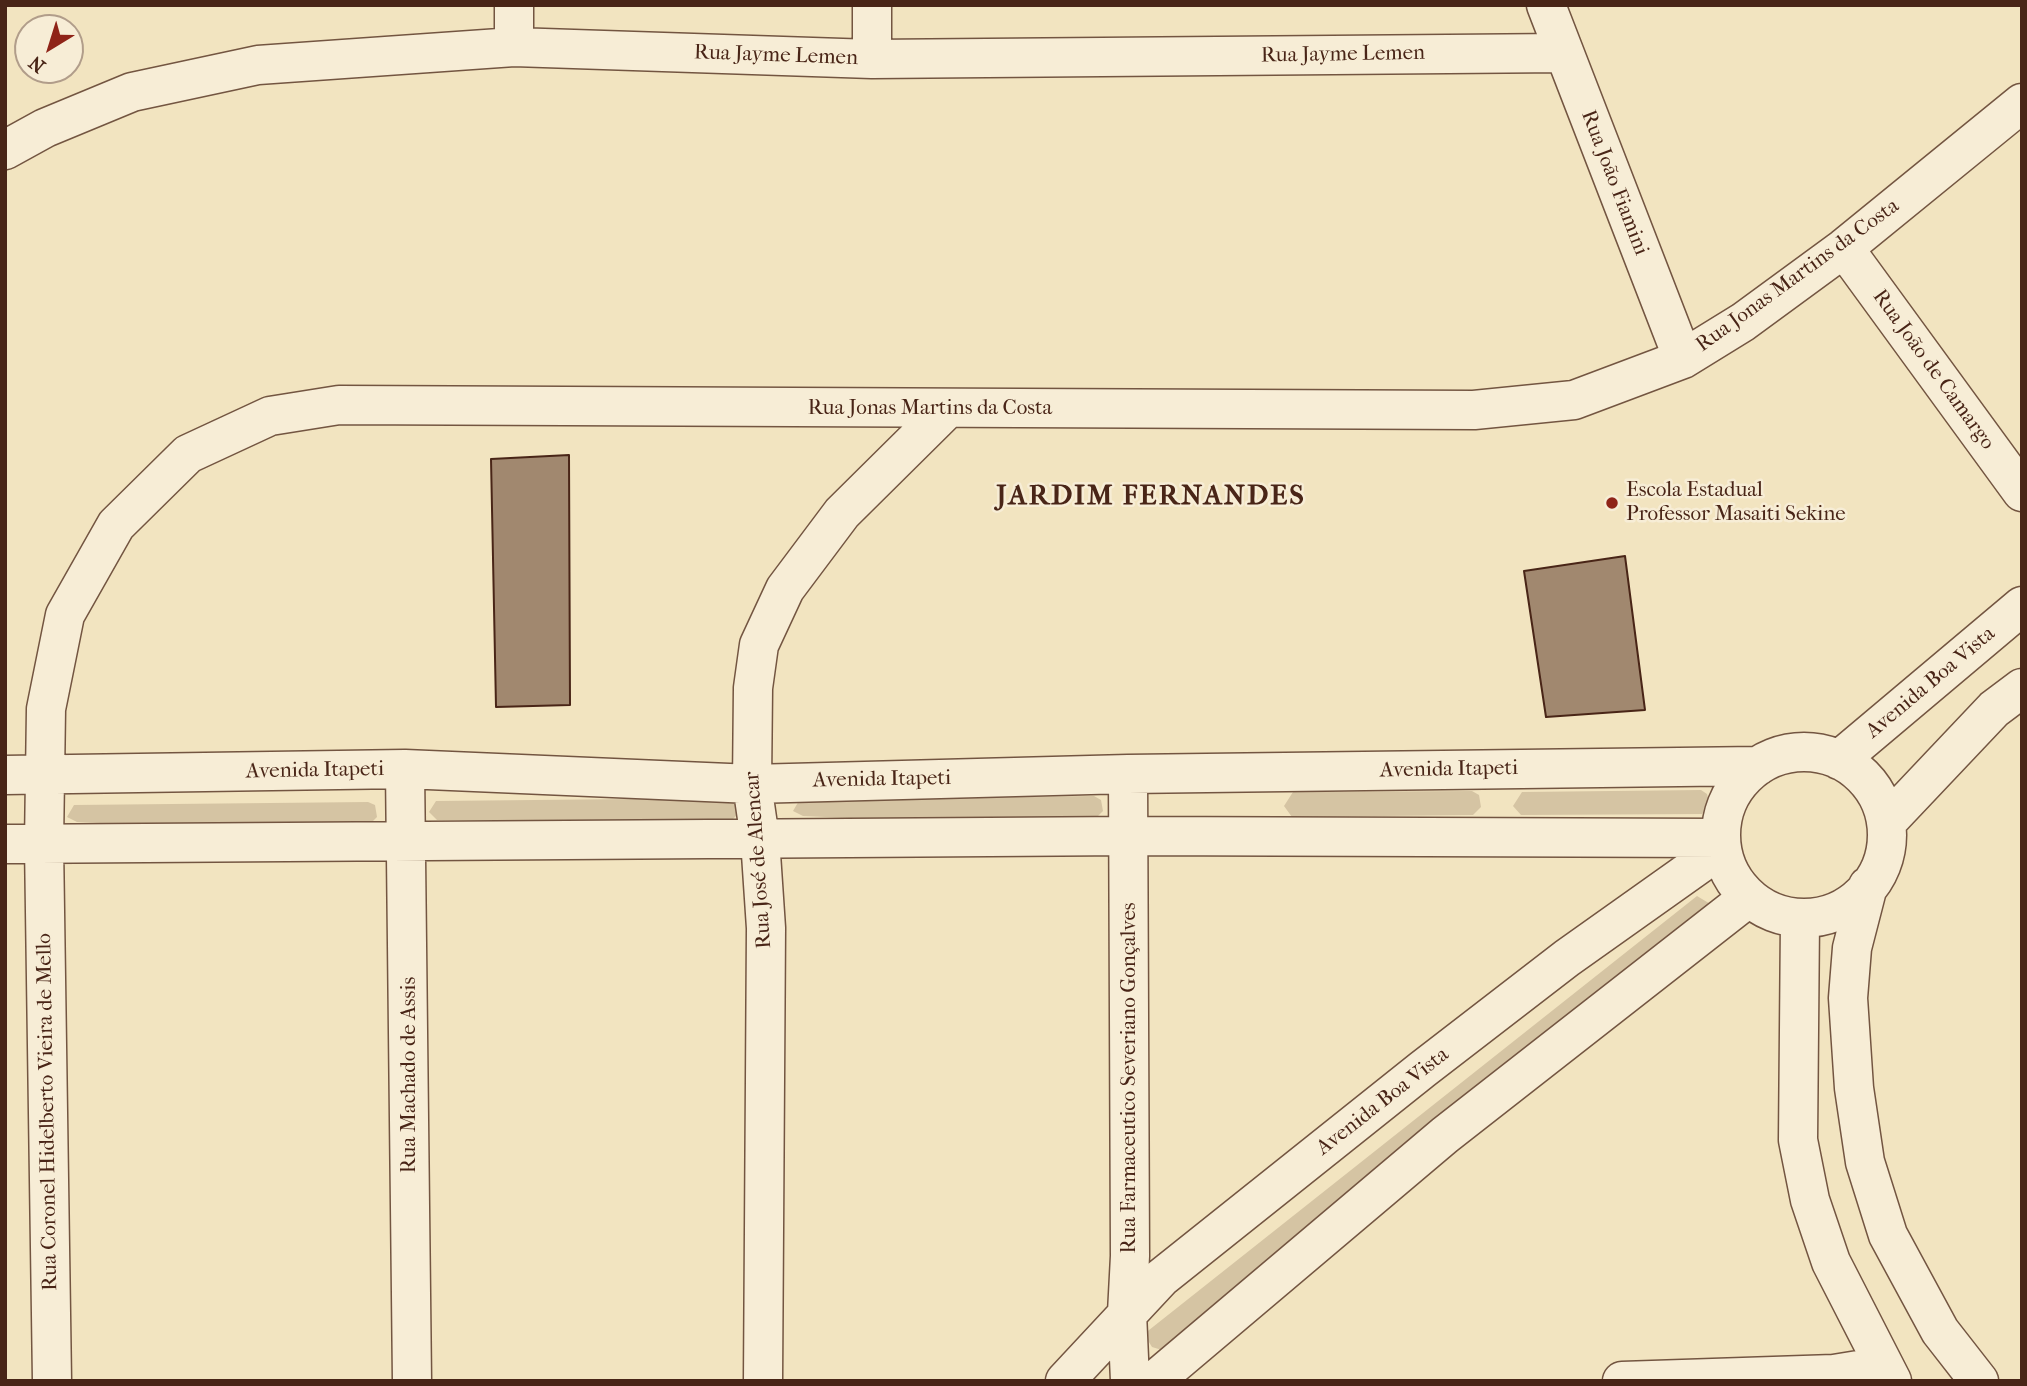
<!DOCTYPE html>
<html>
<head>
<meta charset="utf-8">
<style>
  body { margin:0 }
  #map { position:relative; width:2027px; height:1386px; overflow:hidden; background:#f2e4c0; font-family:"IM FELL French Canon",serif }
  canvas { display:block }
  .frame { position:absolute; inset:0; border:7px solid #492517; pointer-events:none }
  .north { position:absolute; left:14px; top:14px; width:70px; height:70px; box-sizing:border-box; background:#f7edd6; border:2px solid #b19d8a; border-radius:50%; rotate:218deg; font-size:19px; font-weight:700; line-height:28px; text-align:center; color:#492517 }
  .north::after { content:''; display:block; margin:auto; width:24px; height:32px; background:#8f2418; clip-path:polygon(50% 0,100% 100%,50% 72%,0 100%) }
</style>
</head>
<body>
<div id="map">
<canvas width="2027" height="1386"></canvas>
<div class="frame"></div>
<div class="north">N</div>
</div>
<script>
const ctx = document.querySelector('canvas').getContext('2d');
ctx.lineJoin = 'round';
function fillPath(path, color) { ctx.fillStyle = color; ctx.fill(path, 'evenodd'); }
const toPath = rows => new Path2D(rows.map(r => 'M' + r).join(''));
function trace(path, color, width, dash) { ctx.strokeStyle = color; ctx.lineWidth = width; ctx.lineCap = dash ? 'butt' : 'round'; ctx.setLineDash(dash || []); ctx.stroke(path); }
function label(font, color, halo, rows, align = 'center') {
  ctx.font = font + ' "IM FELL French Canon",serif'; ctx.lineWidth = 5; ctx.setLineDash([]); ctx.textBaseline = 'middle'; ctx.strokeStyle = halo; ctx.fillStyle = color; for (const [text, x, y, turn = 0] of rows) {
    ctx.save(); ctx.translate(x, y); ctx.rotate((+turn || 0) * Math.PI / 180); ctx.textAlign = isNaN(turn) ? turn : align; if (halo) ctx.strokeText(text, 0, 0); ctx.fillText(text, 0, 0); ctx.restore();
  }
}
fillPath(toPath([
  [1701,790,1707,794,1710,806,1702,814,1521,815,1513,806,1522,792],
  [1472,791,1479,795,1481,807,1473,815,1292,817,1284,806,1293,792],
  [1094,796,1101,800,1103,811,1095,819,915,821,803,816,793,811,800,799],
  [730,798,737,801,739,813,731,821,437,820,429,812,436,801],
  [368,802,375,805,377,817,369,825,189,827,77,822,67,817,74,805],
  [1697,896,1717,908,1165,1351,1152,1347,1144,1334]
]), '#d5c4a3');
const building = toPath([
  [569,455,570,705,496,707,491,459,569,455],
  [1625,556,1645,710,1546,717,1524,571,1625,556]
]);
fillPath(building, '#a1886f');
trace(building, '#492517', 2);
const minor = toPath([
  [514,5,514,47],
  [872,5,872,59],
  [1546,5,1683,359],
  [5,150,45,128,132,92,258,65,514,47,872,59,1563,53],
  [1844,248,2022,492],
  '1721 835a83 83 0 1 1 166 0a83 83 0 1 1-166 0Z',
  [1839,760,2022,606],
  [405,769,412,1381],
  [1128,774,1130,1256,1127,1313,1130,1381],
  [5,775,405,769,752,784,1128,774,1758,766],
  [1888,821,1994,709,2022,688],
  [5,844,1130,836,1721,838],
  [1868,886,1852,948,1848,998,1854,1088,1865,1162,1888,1235,1940,1331,1979,1381],
  [1800,920,1798,1140,1810,1200,1831,1262,1892,1381],
  [52,1381,44,844,46,709,65,615,116,525,188,454,270,416,339,405,1474,410,1574,400,1683,359,1743,322,1844,248,2022,103],
  [763,1381,766,928,760,839,752,784,753,688,759,645,785,589,842,513,947,409],
  [1065,1381,1161,1278,1423,1069,1567,958,1722,848],
  [1154,1381,1445,1135,1748,898],
  [1622,1381,1834,1374,1883,1366]
]);
trace(minor, '#735541', 41);
trace(minor, '#f7edd6', 38);
for (const [x, y, r, color] of [
  [1612,503,7,"#8f2418"]
]) { const dot = new Path2D(); dot.arc(x, y, r, 0, 2 * Math.PI); ctx.fillStyle = color; ctx.fill(dot); trace(dot, '#f7edd6', 2.5); }
label('21px', '#492517', '#f7edd6', [
  ["Rua Jayme Lemen",1343,55,-1],
  ["Rua Jayme Lemen",776,56,2],
  ["Rua João Fiamini",1614,183,69],
  ["Rua Jonas Martins da Costa",1798,276,-36],
  ["Rua João de Camargo",1933,370,54],
  ["Rua Jonas Martins da Costa",930,409],
  ["Avenida Boa Vista",1931,683,-40],
  ["Avenida Itapeti",1449,770,-1],
  ["Avenida Itapeti",315,771,-1],
  ["Avenida Itapeti",882,780,-1],
  ["Rua José de Alencar",759,860,-94],
  ["Rua Machado de Assis",410,1075,-90],
  ["Rua Farmaceutico Severiano Gonçalves",1130,1078,-90],
  ["Avenida Boa Vista",1383,1102,-38],
  ["Rua Coronel Hidelberto Vieira de Mello",48,1112,-91]
]);
label('21px', '#492517', '#f7edd6', [
  ["Escola Estadual",1626,491],
  ["Professor Masaiti Sekine",1626,515]
], 'left');
ctx.letterSpacing = '2px';
label('bold 28px', '#492517', '#f7edd6', [
  ["JARDIM FERNANDES",1151,497]
]);
ctx.letterSpacing = '0px';
</script>
</body>
</html>
